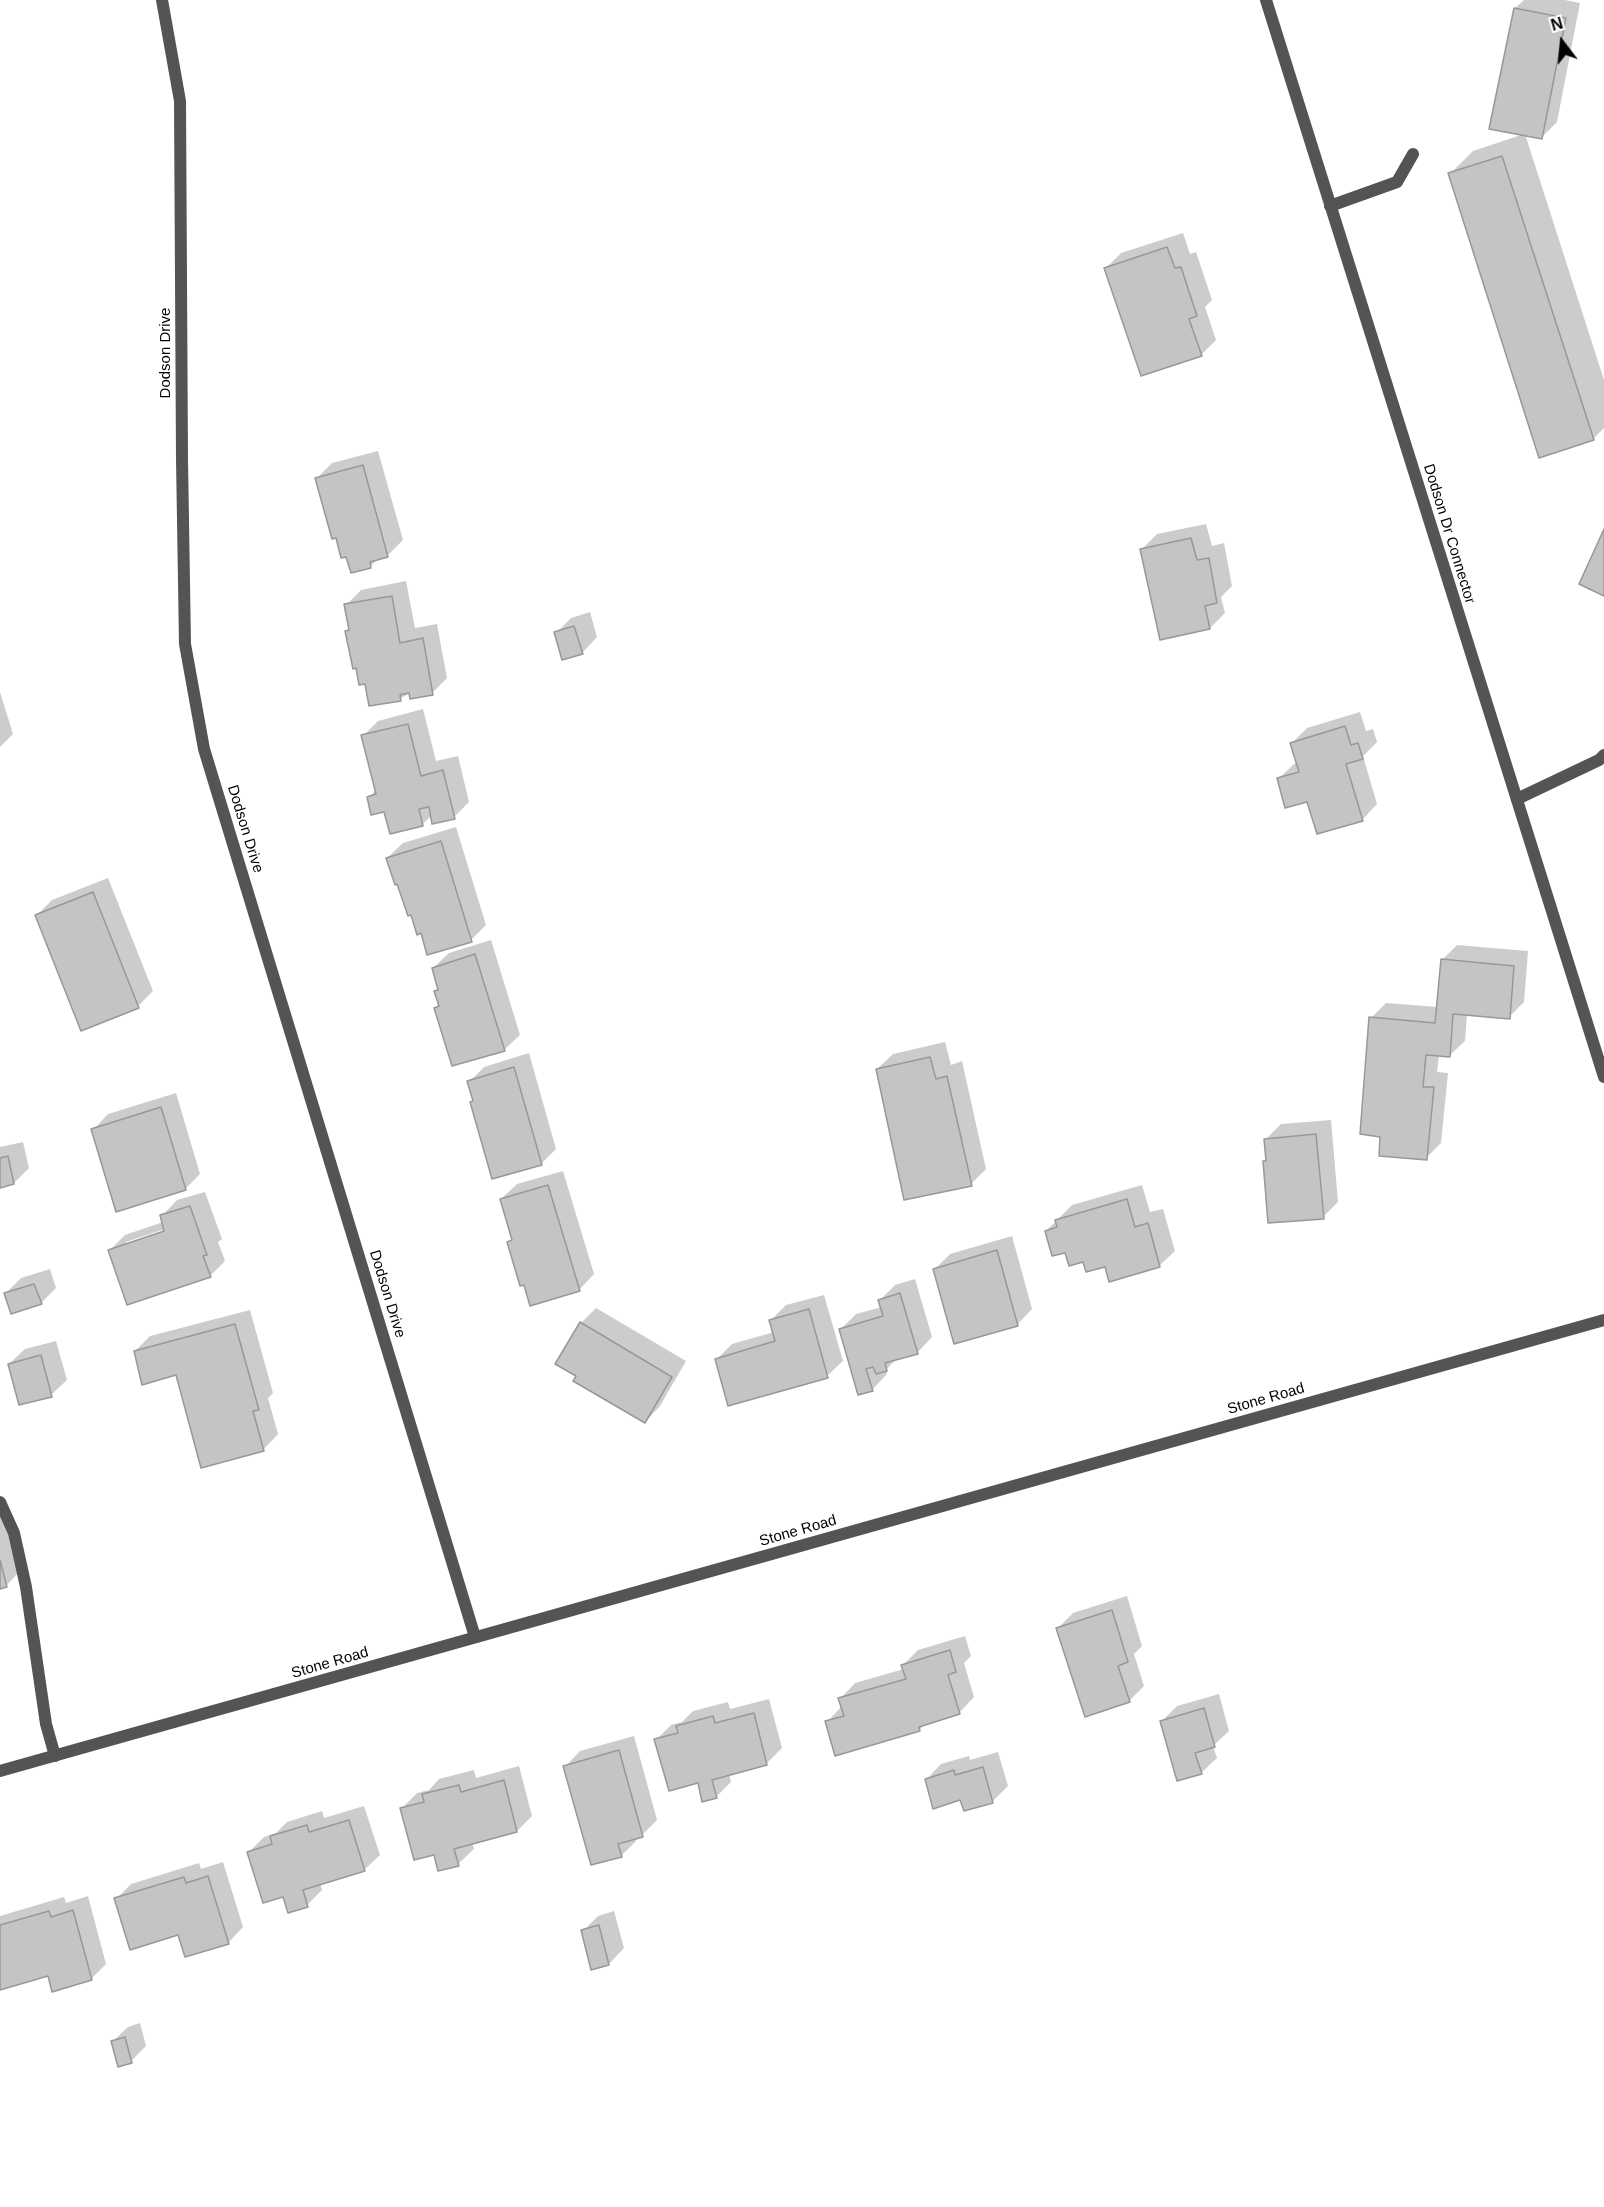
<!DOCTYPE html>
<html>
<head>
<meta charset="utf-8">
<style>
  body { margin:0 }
  #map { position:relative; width:1604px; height:2207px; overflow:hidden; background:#fff; font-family:Arial,sans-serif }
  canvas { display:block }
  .north { position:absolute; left:1532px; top:12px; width:60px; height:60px; -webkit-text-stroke:4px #fff; paint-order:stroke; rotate:344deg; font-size:16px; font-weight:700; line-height:24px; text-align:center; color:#000 }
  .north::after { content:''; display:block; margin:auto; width:21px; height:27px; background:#000; clip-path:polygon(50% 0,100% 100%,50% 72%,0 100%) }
</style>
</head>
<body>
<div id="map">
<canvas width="1604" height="2207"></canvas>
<div class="north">N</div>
</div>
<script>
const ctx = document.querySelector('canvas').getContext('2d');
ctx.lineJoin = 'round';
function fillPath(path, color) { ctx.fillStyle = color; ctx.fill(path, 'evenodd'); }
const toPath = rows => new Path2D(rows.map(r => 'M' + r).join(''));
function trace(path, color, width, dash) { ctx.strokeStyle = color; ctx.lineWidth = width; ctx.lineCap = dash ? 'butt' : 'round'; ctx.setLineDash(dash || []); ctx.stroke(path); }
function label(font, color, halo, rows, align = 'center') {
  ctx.font = font + ' Arial,sans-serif'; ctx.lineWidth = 4.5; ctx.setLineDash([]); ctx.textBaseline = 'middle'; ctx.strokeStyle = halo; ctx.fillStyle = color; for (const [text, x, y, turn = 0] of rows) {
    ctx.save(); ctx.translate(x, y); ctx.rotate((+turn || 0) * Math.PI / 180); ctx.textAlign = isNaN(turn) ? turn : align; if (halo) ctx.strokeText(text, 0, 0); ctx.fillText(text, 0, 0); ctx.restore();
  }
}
fillPath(toPath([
  [1524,0,1565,0,1580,3,1557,122,1541,138,1525,134,1604,380,1604,428,1593,439,1450,174,1473,151,1524,134,1515,8],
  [1183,233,1190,254,1196,252,1212,300,1205,307,1216,340,1201,355,1106,268,1121,253],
  [378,451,403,540,387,556,379,558,371,566,347,555,337,536,317,478,332,463],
  [1206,524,1212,546,1224,543,1232,586,1221,597,1225,613,1210,628,1142,549,1157,534],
  [406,581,415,628,437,624,447,678,432,693,411,692,400,699,366,683,347,632,350,629,346,605,361,590],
  [590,612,597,637,582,653,556,633,571,618],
  [0,692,13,734,0,747],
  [423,709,436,761,458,756,469,802,454,817,432,815,422,825,385,810,369,797,376,790,363,736,378,721],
  [1360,712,1366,731,1373,729,1377,742,1363,756,1377,804,1362,820,1308,800,1278,779,1294,764,1297,763,1292,743,1307,728],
  [456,827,486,925,471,940,422,932,387,858,403,843],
  [108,878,153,991,138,1006,36,916,52,900],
  [491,940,520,1035,504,1050,436,1008,439,1004,435,992,439,988,433,968,449,953],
  [1457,945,1528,951,1524,1002,1509,1017,1467,1014,1465,1041,1449,1056,1439,1055,1437,1072,1448,1073,1441,1143,1426,1158,1382,1135,1371,1018,1386,1003,1438,1007,1442,960],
  [945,1042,951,1065,962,1061,986,1169,971,1184,877,1069,893,1054],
  [529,1053,556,1149,541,1164,474,1100,469,1082,484,1067],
  [176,1093,200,1174,185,1189,93,1130,108,1114],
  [1331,1120,1338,1202,1323,1217,1264,1161,1267,1159,1266,1139,1281,1124],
  [23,1142,29,1168,14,1183,0,1187,0,1147],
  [563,1171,594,1274,579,1290,509,1242,513,1238,501,1199,517,1184],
  [1142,1185,1150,1212,1163,1209,1175,1251,1159,1266,1106,1265,1084,1260,1066,1251,1046,1231,1072,1205],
  [205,1192,222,1239,218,1242,225,1261,210,1276,110,1250,125,1235,163,1222,162,1216,177,1200],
  [171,1227,172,1230,126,1245,126,1242],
  [1012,1236,1032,1309,1017,1325,935,1269,950,1254],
  [50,1269,56,1288,41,1303,6,1293,21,1278],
  [915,1279,932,1337,917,1353,897,1358,886,1370,887,1374,872,1390,841,1329,856,1314,882,1307,880,1300,895,1285],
  [824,1295,843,1361,827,1376,717,1359,732,1344,774,1332,771,1320,786,1305],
  [596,1308,686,1361,660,1406,645,1422,578,1375,581,1323],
  [250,1310,273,1393,268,1398,278,1434,263,1450,177,1374,135,1351,150,1336],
  [56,1341,67,1380,51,1395,9,1364,25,1349],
  [0,1509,21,1570,6,1586,0,1587],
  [1127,1596,1142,1646,1134,1654,1144,1686,1129,1701,1058,1628,1073,1613],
  [965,1636,971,1656,964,1663,974,1697,959,1713,926,1723,919,1730,827,1722,842,1706,840,1699,855,1683,904,1669,903,1665,918,1650],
  [1219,1694,1229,1731,1213,1746,1217,1758,1201,1773,1161,1722,1177,1706],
  [769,1699,782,1748,767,1763,729,1774,731,1782,716,1797,656,1740,671,1725,682,1722,693,1711,728,1702,730,1709],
  [634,1736,657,1820,642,1835,635,1837,636,1841,621,1856,565,1767,580,1751],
  [998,1752,1008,1786,992,1802,961,1798,926,1780,941,1764,969,1756,970,1760],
  [519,1766,532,1816,517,1831,472,1843,474,1849,458,1864,435,1853,402,1808,417,1793,429,1790,439,1779,474,1770,476,1778],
  [364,1806,380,1855,364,1870,320,1883,322,1890,307,1905,284,1895,249,1852,264,1837,276,1833,287,1822,322,1811,324,1818],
  [223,1862,243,1927,228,1943,179,1933,116,1899,131,1884,199,1863,201,1869],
  [88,1896,106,1964,91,1979,49,1974,0,1988,0,1916,64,1897,66,1903],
  [614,1911,624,1948,609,1964,583,1931,598,1916],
  [140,2023,146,2046,131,2061,112,2042,128,2027]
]), '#0003');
const building = toPath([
  [1514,8,1566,18,1542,139,1489,129,1514,8],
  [1502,156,1594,440,1539,458,1448,173,1502,156],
  [1167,247,1175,268,1181,267,1197,316,1189,319,1202,356,1141,376,1104,268,1167,247],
  [363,465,388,557,370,562,371,568,351,573,346,557,341,558,336,538,332,539,315,478,363,465],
  [1604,529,1604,596,1579,584,1604,529],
  [1191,538,1197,560,1209,558,1217,603,1205,606,1210,629,1160,640,1140,549,1191,538],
  [392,596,400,643,423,638,433,695,410,699,409,693,400,695,401,701,369,706,365,684,359,685,356,668,353,669,345,631,349,630,344,604,392,596],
  [574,626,583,654,562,660,554,632,574,626],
  [408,724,421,776,443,770,455,819,432,824,429,807,419,809,423,826,390,834,384,812,371,815,367,797,376,794,361,735,408,724],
  [1345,726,1351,745,1358,743,1363,759,1346,764,1363,821,1317,834,1307,802,1285,808,1277,778,1299,772,1290,743,1345,726],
  [441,841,472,942,427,955,421,933,417,935,411,915,408,916,397,884,395,885,386,858,441,841],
  [93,892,139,1008,81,1031,35,915,93,892],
  [475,954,505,1051,452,1066,434,1008,439,1006,434,991,438,990,432,968,475,954],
  [1441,959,1514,966,1510,1019,1453,1014,1450,1057,1426,1055,1423,1087,1434,1087,1427,1160,1379,1156,1380,1137,1360,1134,1369,1017,1435,1023,1441,959],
  [930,1057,936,1079,947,1076,972,1186,904,1200,876,1069,930,1057],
  [514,1067,542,1165,492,1179,470,1102,473,1101,467,1081,514,1067],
  [161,1107,186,1190,116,1212,91,1129,161,1107],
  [1316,1134,1324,1219,1268,1223,1263,1161,1266,1161,1264,1139,1316,1134],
  [8,1156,14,1184,0,1188,0,1158,8,1156],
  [548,1185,580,1291,530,1306,524,1285,520,1286,507,1242,512,1240,500,1199,548,1185],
  [1127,1199,1135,1227,1148,1223,1160,1267,1109,1282,1105,1267,1086,1272,1083,1262,1069,1266,1065,1253,1052,1256,1045,1231,1057,1227,1055,1220,1127,1199],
  [190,1206,207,1255,203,1256,211,1277,127,1305,108,1250,164,1231,160,1215,190,1206],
  [997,1250,1018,1326,954,1344,933,1269,997,1250],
  [34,1284,42,1304,11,1314,4,1293,34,1284],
  [900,1293,918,1354,885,1363,887,1371,876,1374,873,1367,866,1369,873,1391,858,1395,839,1329,883,1316,878,1300,900,1293],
  [809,1309,828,1378,728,1406,715,1359,775,1341,769,1320,809,1309],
  [580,1322,672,1377,645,1423,573,1381,576,1376,555,1364,580,1322],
  [235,1324,259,1410,253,1411,264,1451,201,1468,176,1375,142,1385,134,1351,235,1324],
  [41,1355,52,1397,19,1405,8,1364,41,1355],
  [0,1560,7,1587,0,1589,0,1560],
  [1112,1610,1128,1662,1118,1666,1130,1702,1085,1717,1056,1628,1112,1610],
  [950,1650,956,1672,948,1675,960,1714,919,1727,920,1731,835,1756,825,1721,844,1716,838,1698,906,1679,901,1665,950,1650],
  [1204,1708,1215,1747,1195,1753,1202,1774,1177,1781,1160,1721,1204,1708],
  [754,1713,767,1765,712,1780,717,1798,702,1802,698,1783,669,1791,654,1739,678,1733,676,1726,713,1716,715,1723,754,1713],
  [619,1750,643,1837,618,1844,622,1857,591,1865,563,1766,619,1750],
  [983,1767,993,1803,964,1811,960,1800,933,1809,925,1779,954,1770,955,1775,983,1767],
  [504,1780,517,1832,454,1849,459,1866,438,1871,434,1855,414,1860,400,1808,424,1802,422,1794,459,1785,461,1792,504,1780],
  [349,1820,365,1871,303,1890,308,1907,288,1913,283,1897,263,1903,247,1852,272,1844,270,1836,307,1825,309,1832,349,1820],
  [208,1876,229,1944,185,1957,178,1935,130,1950,114,1898,184,1877,186,1883,208,1876],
  [73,1910,92,1980,52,1992,48,1976,0,1990,0,1925,49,1911,51,1917,73,1910],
  [599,1925,609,1965,591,1970,581,1930,599,1925],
  [125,2037,132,2063,118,2067,111,2041,125,2037]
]);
fillPath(building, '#c4c4c4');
trace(building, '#989898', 1.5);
trace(toPath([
  [1330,206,1397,182,1413,154],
  [1517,799,1599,760,1604,755],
  [0,1502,14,1533,26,1587,46,1724,55,1756]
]), '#545454', 12);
trace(toPath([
  [162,0,180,101,182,459,185,644,204,749,475,1637]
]), '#545454', 12);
trace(toPath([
  [1266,0,1604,1077],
  [0,1771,1604,1320]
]), '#545454', 12);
label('15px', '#000', '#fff', [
  ["Dodson Drive",166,353,-90],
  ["Dodson Dr Connector",1449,534,73],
  ["Dodson Drive",245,829,73],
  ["Dodson Drive",387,1294,73],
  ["Stone Road",1266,1399,-16],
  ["Stone Road",798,1531,-16],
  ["Stone Road",330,1663,-16]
]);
</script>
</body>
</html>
